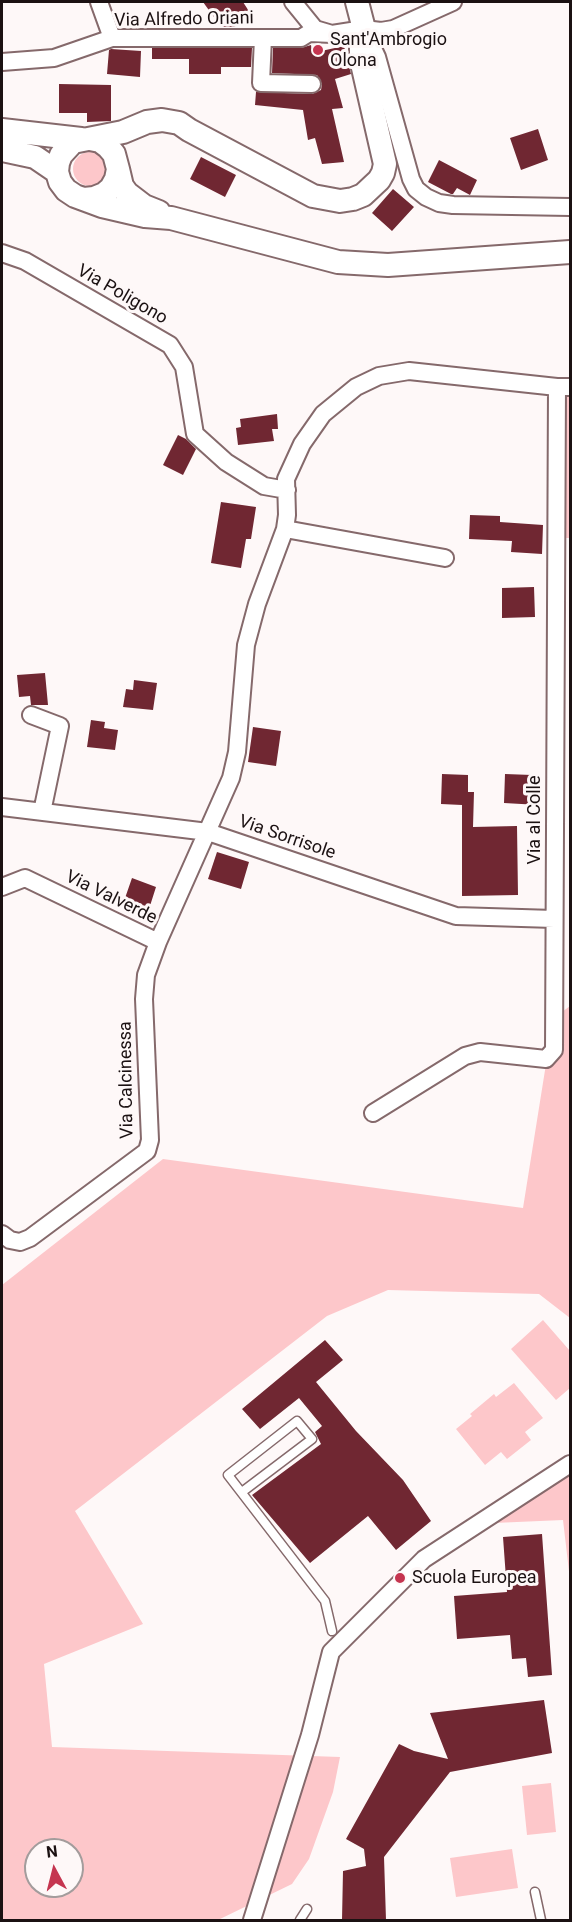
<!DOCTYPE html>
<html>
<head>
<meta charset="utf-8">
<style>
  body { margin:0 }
  #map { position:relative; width:572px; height:1922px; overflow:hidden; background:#fef8f8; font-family:Roboto,sans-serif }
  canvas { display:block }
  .frame { position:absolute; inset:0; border:3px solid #1b1112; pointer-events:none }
  .north { position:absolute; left:24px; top:1838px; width:60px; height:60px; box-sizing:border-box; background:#fef8f8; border:2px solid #a39c9c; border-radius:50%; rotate:353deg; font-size:16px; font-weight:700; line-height:24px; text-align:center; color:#1b1112 }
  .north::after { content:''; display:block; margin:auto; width:21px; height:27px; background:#c53550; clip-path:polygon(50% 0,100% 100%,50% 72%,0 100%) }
</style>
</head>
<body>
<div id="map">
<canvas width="572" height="1922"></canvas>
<div class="frame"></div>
<div class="north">N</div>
</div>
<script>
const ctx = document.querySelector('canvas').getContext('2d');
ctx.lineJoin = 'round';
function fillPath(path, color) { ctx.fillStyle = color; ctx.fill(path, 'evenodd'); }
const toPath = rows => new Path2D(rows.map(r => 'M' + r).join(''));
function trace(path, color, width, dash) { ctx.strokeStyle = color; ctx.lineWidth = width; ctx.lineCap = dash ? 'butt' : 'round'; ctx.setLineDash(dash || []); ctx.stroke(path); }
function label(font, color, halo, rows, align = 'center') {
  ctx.font = font + ' Roboto,sans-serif'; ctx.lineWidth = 6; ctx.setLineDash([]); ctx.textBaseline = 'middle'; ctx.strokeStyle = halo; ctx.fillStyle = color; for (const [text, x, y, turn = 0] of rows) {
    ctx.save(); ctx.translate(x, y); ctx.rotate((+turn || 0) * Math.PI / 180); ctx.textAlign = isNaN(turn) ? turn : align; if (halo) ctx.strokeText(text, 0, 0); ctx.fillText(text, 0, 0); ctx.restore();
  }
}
fillPath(toPath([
  '73 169a17 17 0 1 1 34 0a17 17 0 1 1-34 0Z',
  [563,393,570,393,570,538,563,538],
  [570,1006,570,1318,539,1294,388,1290,327,1316,75,1511,143,1624,44,1664,52,1747,340,1757,333,1792,309,1859,292,1884,218,1920,2,1920,2,1285,163,1159,523,1208,546,1064,561,1055,562,1012],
  [36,1850,72,1850,72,1886,36,1886],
  [543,1320,570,1351,570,1388,556,1400,511,1349],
  [514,1383,543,1418,525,1432,531,1440,507,1459,501,1452,485,1465,456,1429,472,1416,470,1414,494,1394,496,1397],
  [570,1475,570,1580,563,1520,494,1523],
  [551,1783,556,1832,527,1835,522,1786],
  [512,1849,518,1888,456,1897,450,1858]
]), '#fdc7ca');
fillPath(toPath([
  [203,2,243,2,252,16,234,27,221,27],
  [311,45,312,53,344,46,351,74,335,79,343,108,332,109,344,162,322,164,315,138,308,140,303,110,255,105,256,92,312,94,321,90,322,84,317,75,272,73,273,48,301,48],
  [152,48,252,48,251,67,221,67,221,74,189,74,189,59,152,59],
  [111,49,141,51,140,77,107,74,109,50],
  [59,84,111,85,111,121,87,122,87,113,59,113],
  [538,129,548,160,521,170,510,138],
  [201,157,236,175,225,197,190,179],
  [439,160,477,180,470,195,457,188,453,194,451,194,428,182],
  [393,189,414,207,392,231,372,213],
  [277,414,278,429,272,429,274,441,238,445,236,428,241,427,240,419],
  [178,435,186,439,196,449,183,475,163,465],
  [221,502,256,507,251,539,246,539,241,568,211,563],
  [470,515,500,516,500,522,543,525,542,554,511,552,512,541,469,539],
  [534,587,535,617,502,618,502,588],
  [45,673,48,705,31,705,30,696,19,697,17,675],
  [134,680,157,683,153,710,123,707,126,689,133,690],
  [91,720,105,722,104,728,118,730,115,750,87,747],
  [253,727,281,731,276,766,248,762],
  [442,774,468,775,468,792,474,792,473,827,517,826,518,895,462,896,462,805,441,804],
  [505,774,532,775,532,785,540,785,539,805,504,803],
  [217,852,249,862,241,889,208,879],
  [132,878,156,887,149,909,124,901],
  [325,1340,343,1360,316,1382,356,1431,403,1480,431,1521,396,1550,368,1516,310,1563,252,1495,321,1444,315,1432,322,1426,299,1398,260,1429,242,1409],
  [542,1534,552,1675,528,1677,526,1658,512,1659,510,1635,457,1639,454,1596,507,1592,503,1537],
  [544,1700,552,1753,450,1772,384,1857,386,1920,342,1920,343,1871,366,1866,364,1849,346,1839,399,1744,414,1751,448,1759,430,1713]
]), '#702732');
const service = toPath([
  [242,1492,312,1439,297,1421,228,1475,325,1601,332,1631],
  [535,1892,541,1920],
  [300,1920,307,1909]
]);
const minor = toPath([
  [99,2,112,38],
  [293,2,315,29,332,34,364,29,381,31,393,29,453,2],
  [364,29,377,57,411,179,416,189,426,197,439,203,453,205,570,207],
  [263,38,261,83,312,84],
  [2,62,54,58,112,38,301,38,309,33,332,34],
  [2,253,25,261,170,345,184,367,195,434,226,462,264,486,287,490],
  [285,529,445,558],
  [31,715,60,726,42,812],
  [2,807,208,832,456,916,554,919],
  [2,887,25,878,158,942,231,778,237,752,246,645,257,604,285,529,287,515,286,479,302,444,323,414,356,387,379,376,409,371,557,387,570,387],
  [373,1113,465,1056,480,1052,546,1059,554,1050,557,387],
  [2,1234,10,1240,20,1242,30,1238,147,1151,150,1140,144,999,146,975,158,942],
  [252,1920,310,1735,331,1652,424,1559,570,1464]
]);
const secondary = toPath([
  [357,2,364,29,361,44,361,59,385,164,383,173,379,180,363,195,353,199,340,201,313,196,189,130,179,123,162,120,147,122,123,132,73,142,61,155,58,163,57,172,60,182,66,190,75,196,102,206,145,216,171,218,338,262,388,265,570,252],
  [2,130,81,139],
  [2,150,35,157,57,172],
  [118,169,122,186,127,193,144,206,159,212],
  [84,199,94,198,104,194,111,188,116,179,118,169,114,154,108,147,100,141,90,139]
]);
trace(service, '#85696b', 11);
trace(minor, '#85696b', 20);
trace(secondary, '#85696b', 26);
trace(service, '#fff', 8);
trace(minor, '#fff', 16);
trace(secondary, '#fff', 22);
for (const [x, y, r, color] of [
  [318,50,6,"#c53550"],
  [400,1578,6,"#c53550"]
]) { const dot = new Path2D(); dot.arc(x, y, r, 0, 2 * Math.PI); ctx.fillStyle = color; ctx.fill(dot); trace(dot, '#fef8f8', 2); }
label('18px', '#1b1112', '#fef8f8', [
  ["Via Alfredo Oriani",184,20,-1],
  ["Via Poligono",122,295,30],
  ["Via al Colle",535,820,-90],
  ["Via Sorrisole",287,838,19],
  ["Via Valverde",111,898,26],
  ["Via Calcinessa",127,1080,-91]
]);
label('18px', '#1b1112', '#fef8f8', [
  ["Sant'Ambrogio",330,40],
  ["Olona",330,61],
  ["Scuola Europea",412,1578]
], 'left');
</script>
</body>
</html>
